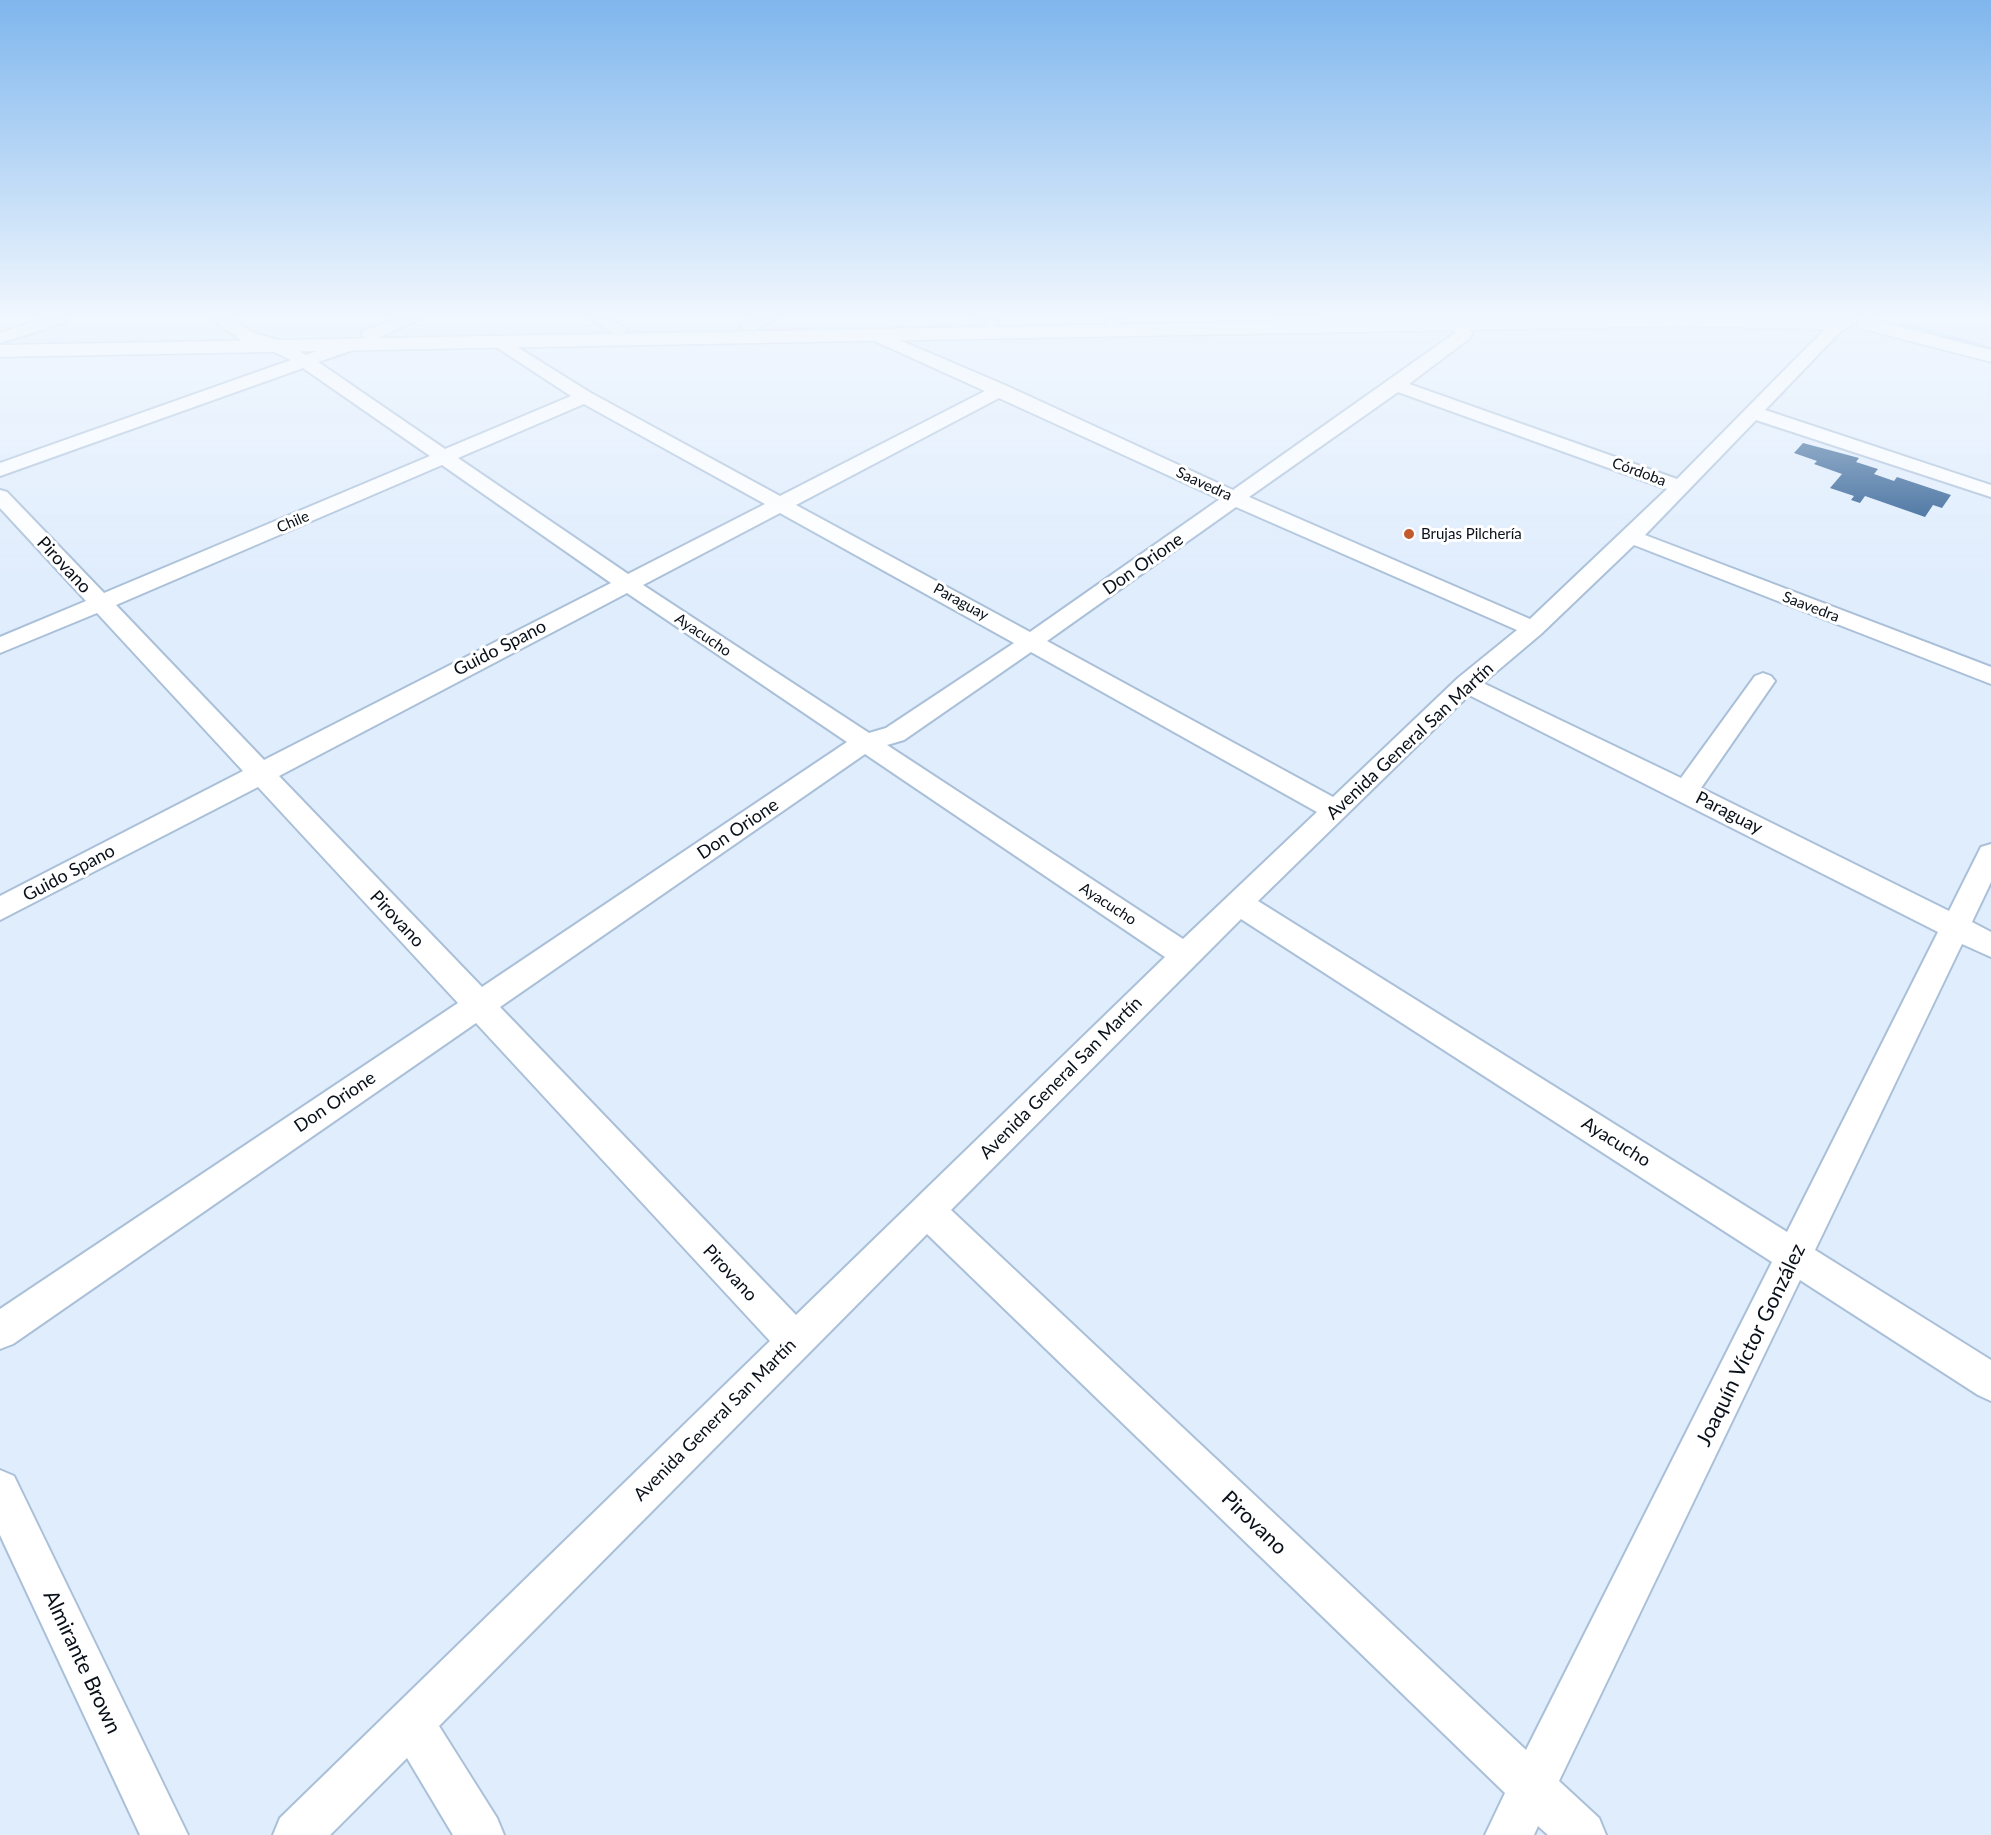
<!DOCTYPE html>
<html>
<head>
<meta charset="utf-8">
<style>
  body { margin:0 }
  canvas { display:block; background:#e0edfd }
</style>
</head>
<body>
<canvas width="1991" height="1835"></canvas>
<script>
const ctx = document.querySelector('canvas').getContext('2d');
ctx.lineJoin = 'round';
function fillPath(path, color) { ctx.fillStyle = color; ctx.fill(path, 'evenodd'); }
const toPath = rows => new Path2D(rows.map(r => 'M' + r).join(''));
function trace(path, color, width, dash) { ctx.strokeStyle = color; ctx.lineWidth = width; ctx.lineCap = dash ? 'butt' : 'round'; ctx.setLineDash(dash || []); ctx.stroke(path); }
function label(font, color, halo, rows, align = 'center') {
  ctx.font = font + ' Lato,sans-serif'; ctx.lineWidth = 6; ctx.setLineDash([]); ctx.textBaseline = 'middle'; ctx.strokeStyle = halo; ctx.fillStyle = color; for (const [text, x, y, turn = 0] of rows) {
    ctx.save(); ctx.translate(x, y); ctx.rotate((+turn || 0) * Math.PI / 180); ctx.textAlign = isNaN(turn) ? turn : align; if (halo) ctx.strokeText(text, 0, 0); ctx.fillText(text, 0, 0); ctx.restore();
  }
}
fillPath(toPath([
  [1903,321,1991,347,1991,351,1896,328]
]), '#a6caf4');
fillPath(toPath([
  [1803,443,1859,458,1856,462,1878,469,1874,474,1894,481,1897,477,1951,495,1942,508,1933,505,1925,517,1865,496,1860,503,1851,500,1854,496,1830,488,1842,474,1814,464,1817,461,1794,453]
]), '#24568c');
const minor = toPath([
  [42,319,68,319,66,322,0,343,0,333,42,319],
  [211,319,231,319,254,333,278,340,306,355,344,341,356,341,358,345,356,349,318,362,445,449,571,396,487,341,495,336,501,337,591,393,780,496,985,391,870,339,868,335,876,330,1007,386,1233,490,1455,333,1450,324,1457,319,1464,321,1472,334,1470,338,1409,384,1677,479,1826,328,1838,319,1853,319,1852,324,1838,334,1765,410,1991,485,1991,497,1756,420,1645,535,1991,667,1991,684,1634,545,1541,634,1483,683,1681,778,1755,676,1763,673,1771,676,1775,681,1701,788,1949,911,1981,847,1991,844,1991,882,1972,922,1991,932,1991,957,1962,944,1815,1250,1991,1360,1991,1401,1978,1395,1800,1280,1559,1781,1599,1818,1606,1835,1548,1835,1538,1826,1534,1835,1485,1835,1505,1793,927,1234,439,1726,497,1818,504,1835,453,1835,407,1758,330,1835,273,1835,280,1818,770,1341,476,1023,13,1344,0,1349,0,1309,458,1003,258,787,0,920,0,896,243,771,97,613,0,653,0,637,86,601,0,508,0,490,7,492,104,593,430,456,303,368,0,476,0,463,291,360,266,348,242,341,211,319],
  [1398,392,1667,489,1530,619,1249,497,1398,392],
  [999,398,1220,499,1030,632,796,505,999,398],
  [584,404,765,504,628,574,458,458,584,404],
  [442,465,611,583,264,760,116,605,442,465],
  [1236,507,1517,630,1458,678,1333,797,1047,641,1236,507],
  [780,513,1014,643,886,728,869,733,643,585,780,513],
  [627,593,847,742,482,987,279,776,627,593],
  [1031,652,1317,812,1183,939,887,745,904,740,1031,652],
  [1469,695,1938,932,1787,1232,1258,901,1469,695],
  [865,754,1165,957,796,1315,500,1007,865,754],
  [1241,919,1772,1262,1526,1750,951,1210,1241,919],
  [396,319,420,319,375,339,369,340,361,335,363,331,396,319],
  [591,319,612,319,627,330,619,335,613,333,591,319],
  [753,319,776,319,755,330,743,330,741,327,743,324,753,319],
  [973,319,996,319,999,323,991,328,973,319],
  [1106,319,1124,319,1113,326,1107,324,1106,319],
  [0,1470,14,1476,188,1835,140,1835,0,1535,0,1470]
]);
const major = toPath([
  [1409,319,1848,319,1846,323,1825,329,1678,326,0,357,0,345,1409,319],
  [1870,319,1991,350,1991,362,1859,328,1857,324,1859,320,1870,319]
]);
trace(minor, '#aac0d9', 4);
trace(major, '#aac0d9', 3);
fillPath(minor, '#fff');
fillPath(major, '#fff');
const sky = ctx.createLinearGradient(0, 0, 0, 576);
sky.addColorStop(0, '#7fb6ed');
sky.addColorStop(0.55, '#f1f7fe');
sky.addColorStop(1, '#f1f7fe00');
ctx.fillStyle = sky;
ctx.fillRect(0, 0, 1991, 576);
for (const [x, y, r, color] of [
  [1409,534,6,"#c25c2e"]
]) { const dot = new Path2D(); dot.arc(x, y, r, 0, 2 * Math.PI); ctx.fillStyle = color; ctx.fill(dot); trace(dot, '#fff', 2); }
label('15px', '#091019', '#fff', [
  ["Córdoba",1639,472,20],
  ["Saavedra",1204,484,25],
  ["Chile",293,522,-23],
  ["Paraguay",961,602,29],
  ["Saavedra",1811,607,21],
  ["Ayacucho",703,635,34],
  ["Ayacucho",1108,904,33]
]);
label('15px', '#091019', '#fff', [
  ["Brujas Pilchería",1421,534]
], 'left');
label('18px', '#091019', '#fff', [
  ["Don Orione",1143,564,-35],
  ["Pirovano",64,565,47],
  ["Guido Spano",500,648,-27],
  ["Avenida General San Martín",1410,741,-43],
  ["Paraguay",1729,813,27],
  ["Don Orione",738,829,-34],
  ["Guido Spano",69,873,-28],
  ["Pirovano",397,919,47],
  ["Avenida General San Martín",1061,1078,-45],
  ["Don Orione",335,1102,-34],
  ["Ayacucho",1616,1142,32],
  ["Pirovano",730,1273,47],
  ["Avenida General San Martín",715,1420,-45]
]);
label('21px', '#091019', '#fff', [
  ["Joaquín Víctor González",1751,1345,-64],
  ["Pirovano",1254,1523,44],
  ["Almirante Brown",82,1662,65]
]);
</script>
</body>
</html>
